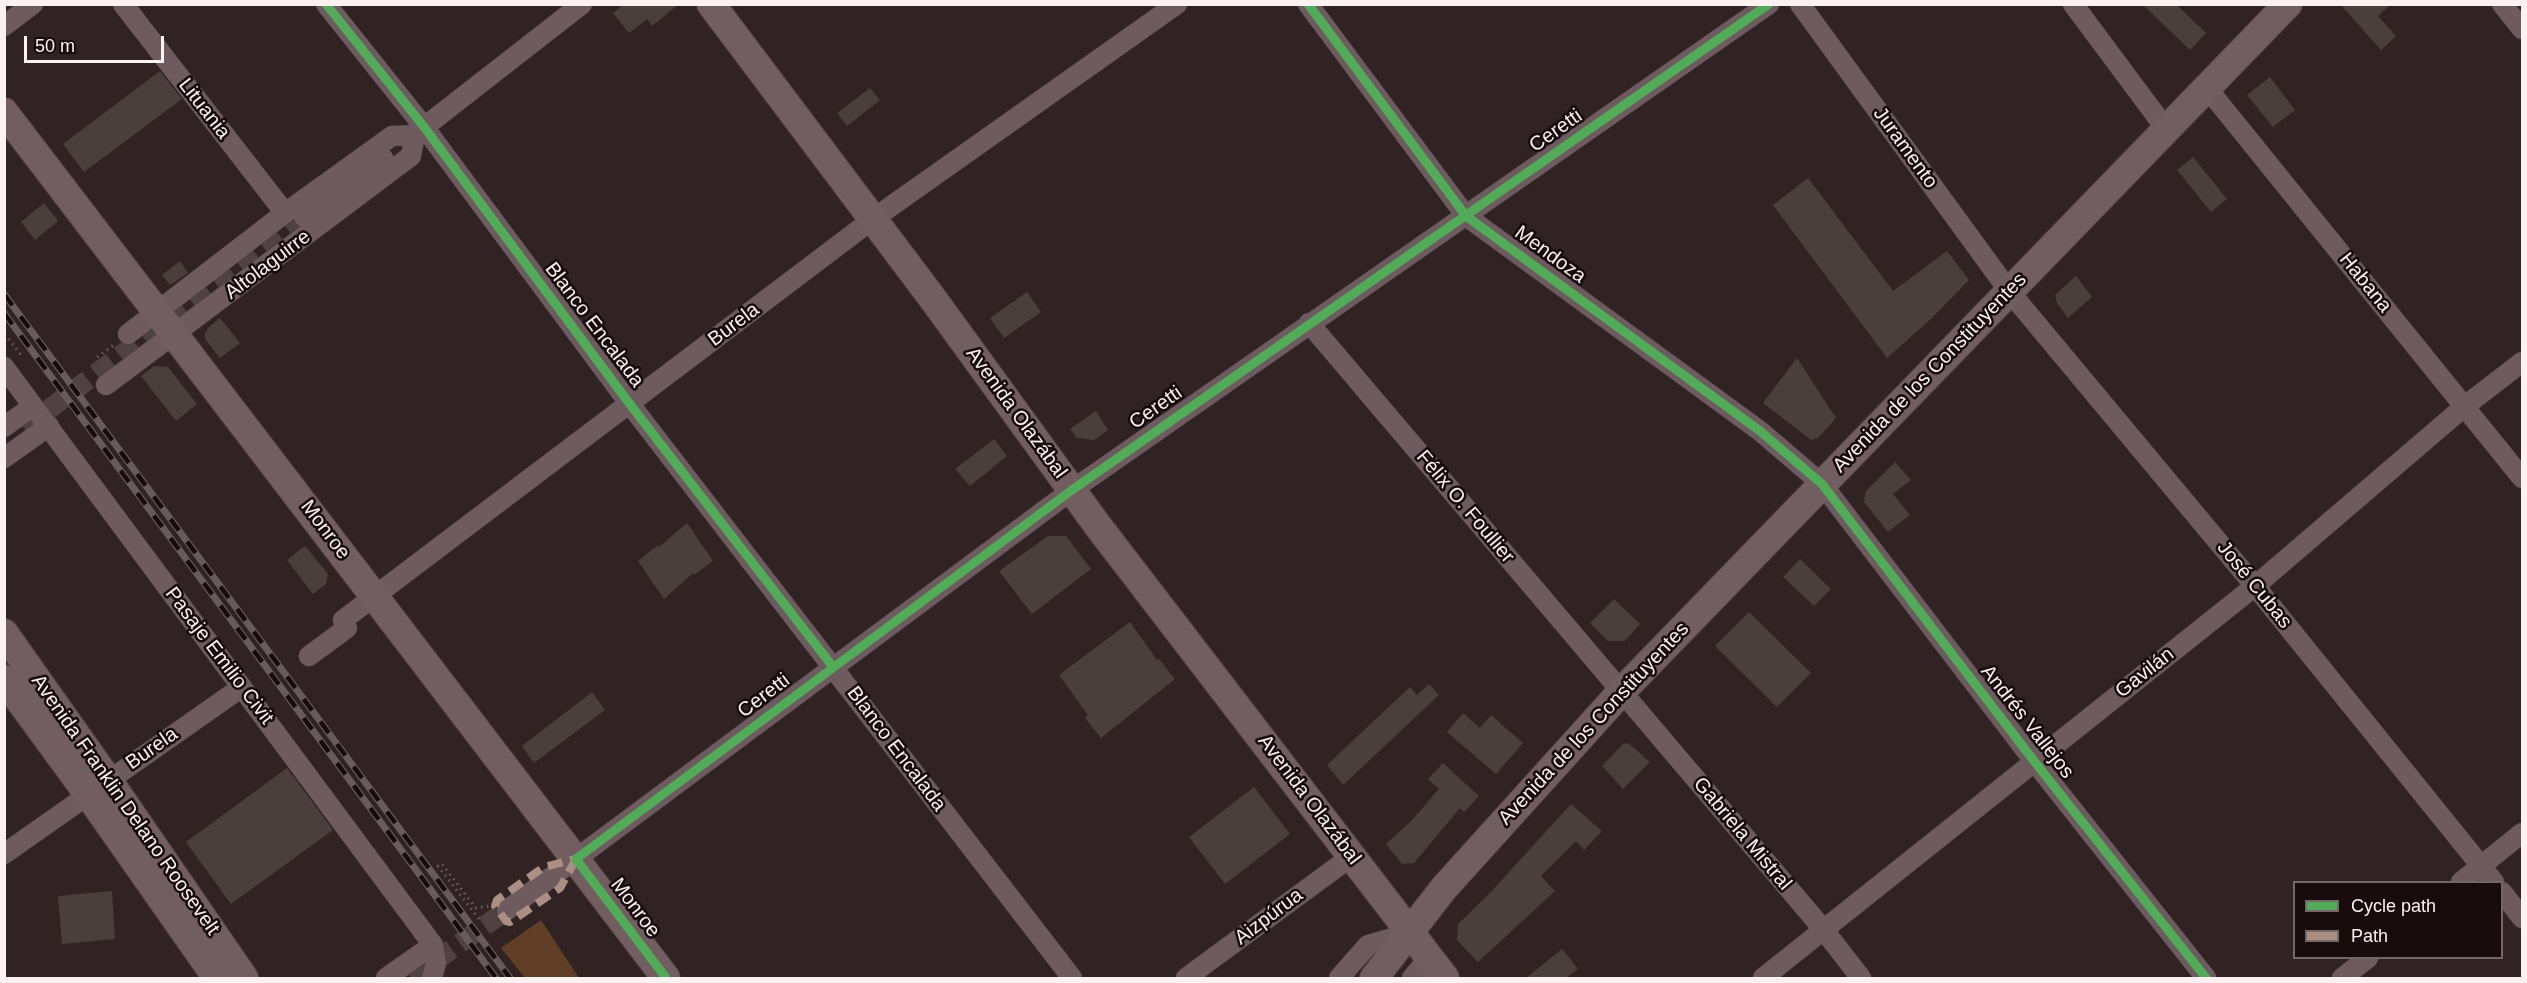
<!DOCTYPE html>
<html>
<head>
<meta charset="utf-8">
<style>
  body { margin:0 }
  #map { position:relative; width:2527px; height:983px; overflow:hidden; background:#312323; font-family:Helvetica,sans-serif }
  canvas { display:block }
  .frame { position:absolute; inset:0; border:6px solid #fdf1f1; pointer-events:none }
  .legend { position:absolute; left:2293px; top:881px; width:210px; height:78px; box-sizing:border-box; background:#170b0b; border:2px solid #736767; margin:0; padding:8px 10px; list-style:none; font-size:18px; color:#fdf1f1 }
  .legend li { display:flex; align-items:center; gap:12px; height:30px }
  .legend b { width:30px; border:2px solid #736767 }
  .scale { position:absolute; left:24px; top:36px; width:140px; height:27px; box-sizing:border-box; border:3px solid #fdf1f1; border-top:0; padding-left:8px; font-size:18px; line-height:21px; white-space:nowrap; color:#fdf1f1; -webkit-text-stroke:4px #170b0b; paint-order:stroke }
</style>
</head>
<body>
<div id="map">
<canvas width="2527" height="983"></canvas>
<div class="frame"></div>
<ul class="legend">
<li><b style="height:8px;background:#51ab58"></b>Cycle path</li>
<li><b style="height:8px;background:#ac8f84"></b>Path</li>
</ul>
<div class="scale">50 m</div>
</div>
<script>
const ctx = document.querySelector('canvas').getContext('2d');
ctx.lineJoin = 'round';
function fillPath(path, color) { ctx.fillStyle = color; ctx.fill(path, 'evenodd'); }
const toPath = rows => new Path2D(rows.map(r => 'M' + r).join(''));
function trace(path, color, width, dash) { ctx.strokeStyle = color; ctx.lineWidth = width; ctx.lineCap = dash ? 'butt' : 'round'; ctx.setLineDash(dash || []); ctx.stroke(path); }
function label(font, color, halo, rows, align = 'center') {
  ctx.font = font + ' Helvetica,sans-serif'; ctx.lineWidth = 5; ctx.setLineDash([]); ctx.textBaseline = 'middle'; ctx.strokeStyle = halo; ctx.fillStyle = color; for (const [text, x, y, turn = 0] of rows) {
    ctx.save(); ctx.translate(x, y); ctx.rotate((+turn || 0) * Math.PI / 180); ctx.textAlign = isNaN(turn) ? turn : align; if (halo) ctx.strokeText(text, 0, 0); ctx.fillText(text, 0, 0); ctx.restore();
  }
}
fillPath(toPath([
  [541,920,579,978,525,978,501,948]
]), '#613f26');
fillPath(toPath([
  [624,4,679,4,652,26,647,19,629,33,613,13],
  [2142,4,2176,4,2206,33,2190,50],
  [2340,4,2391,4,2378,16,2396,36,2381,50],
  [160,71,182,99,84,172,63,144],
  [2270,77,2295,110,2273,127,2247,95],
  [870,88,880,100,847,126,837,113],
  [2193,157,2227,199,2211,212,2177,170],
  [1808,178,1893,291,1947,251,1969,280,1932,318,1887,358,1773,205],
  [44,203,58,221,35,240,21,222],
  [180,261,188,273,170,285,162,275],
  [2076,276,2092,297,2068,318,2057,303,2055,295],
  [1027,292,1041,312,1004,338,990,318],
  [220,318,240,343,220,358,205,339,205,333,209,327],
  [1797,358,1836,418,1818,438,1811,440,1763,403],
  [154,366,168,367,197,404,176,421,141,376],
  [1096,411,1108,430,1094,440,1077,438,1070,429],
  [994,439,1007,456,970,486,955,469],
  [1895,462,1911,480,1893,494,1910,515,1888,532,1864,502,1866,491],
  [687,523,713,561,694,575,693,573,664,599,638,561,658,545,659,547],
  [1048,536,1066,536,1091,569,1032,614,999,571],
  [305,546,328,574,326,584,313,594,287,560],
  [1800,559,1831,589,1814,606,1783,577],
  [1614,599,1640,624,1625,641,1608,641,1590,623],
  [1749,612,1811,673,1777,707,1715,646],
  [1130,622,1157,660,1159,659,1175,679,1101,738,1085,718,1088,715,1059,675],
  [1429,684,1439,695,1343,785,1327,765,1410,687,1417,695],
  [592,692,605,710,534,763,522,746],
  [1463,713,1480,728,1491,715,1523,743,1496,774,1447,732],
  [1628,743,1650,762,1623,789,1602,766,1623,744],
  [1443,763,1479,796,1464,812,1460,808,1414,863,1402,864,1386,844,1411,821,1439,789,1428,779],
  [287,768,333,830,231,904,186,842],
  [1254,787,1290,834,1225,884,1189,837],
  [1571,804,1602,831,1584,850,1576,841,1541,876,1555,891,1478,962,1457,940,1458,924,1489,894],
  [112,891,115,939,62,944,58,896],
  [1562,949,1578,969,1566,978,1526,978]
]), '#4b3f3e');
trace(toPath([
  [24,428,304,217],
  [411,978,507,910]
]), '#504242', 20, [20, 10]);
const street = toPath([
  [123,4,285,213],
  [326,4,424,127,629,403,1072,978],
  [1308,4,1466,216,1760,431,1822,484,2034,761,2206,978],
  [1800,4,2009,291,2255,586,2494,882],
  [2073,4,2166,129],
  [2502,4,2522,29],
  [4,26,33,4],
  [2207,88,2522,478],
  [414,135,582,4],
  [304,217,383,158],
  [1309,323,1823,929,1861,978],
  [4,367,433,945,436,963,432,978],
  [106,385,411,156,415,135,392,136,285,213,128,334],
  [4,427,33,406],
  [4,458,49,426],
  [309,656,347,628,343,620,873,219,1177,4],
  [4,854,242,687],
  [2461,882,2522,833],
  [2502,892,2522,918],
  [507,910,1072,490,1769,4],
  [386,978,433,945],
  [1186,978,1352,856],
  [1339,978,1368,945,1410,933],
  [1412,978,1429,958],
  [1763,978,2255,586,2465,406,2522,362],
  [2342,978,2368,958]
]);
const secondary = toPath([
  [711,4,933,299,1098,526,1445,978],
  [4,112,666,978],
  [4,633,108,780,244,978],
  [4,679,88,794,217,978],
  [1374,978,1444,888,1622,691,2288,4]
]);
trace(street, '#4d4141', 21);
trace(secondary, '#4d4141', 30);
trace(toPath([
  [4,341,8,338,21,355],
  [97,357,115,344],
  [479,919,438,866,442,864,476,908,490,906]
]), '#695c5e', 3, [1.5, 4.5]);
trace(street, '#6d5b5f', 20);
trace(secondary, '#725d61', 28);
const rail = toPath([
  [4,294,510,978],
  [4,313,496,978]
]);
trace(rail, '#685b5d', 7);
trace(rail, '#170b0b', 4.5, [14]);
trace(toPath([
  [576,859,560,888,510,922,506,921,495,906,497,900,544,867,576,859]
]), '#ac8f84', 8, [15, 8]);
trace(toPath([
  [326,4,424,127,629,403,833,667],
  [1308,4,1466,216,1760,431,1822,484,2034,761,2206,978],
  [666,978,576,859,1072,490,1769,4]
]), '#51ab58', 9);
label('20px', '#fdf1f1', '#170b0b', [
  ["Lituania",204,109,52],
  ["Ceretti",1556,131,-35],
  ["Juramento",1905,148,54],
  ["Mendoza",1550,255,36],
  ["Altolaguirre",268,265,-37],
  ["Habana",2365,283,51],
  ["Blanco Encalada",594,325,53],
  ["Burela",734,325,-37],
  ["Avenida de los Constituyentes",1930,373,-46],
  ["Ceretti",1156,408,-35],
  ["Avenida Olazábal",1016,413,54],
  ["Félix O. Foullier",1465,507,50],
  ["Monroe",325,530,53],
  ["José Cubas",2254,585,51],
  ["Pasaje Emilio Civit",219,656,53],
  ["Gavilán",2145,673,-38],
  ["Ceretti",764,696,-37],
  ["Andrés Vallejos",2027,722,52],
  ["Avenida de los Constituyentes",1594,724,-47],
  ["Burela",152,749,-35],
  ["Blanco Encalada",896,749,53],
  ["Avenida Olazábal",1309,800,53],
  ["Avenida Franklin Delano Roosevelt",125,805,55],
  ["Gabriela Mistral",1742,834,50],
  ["Monroe",635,908,53],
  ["Aizpúrua",1269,917,-37]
]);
</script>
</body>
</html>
